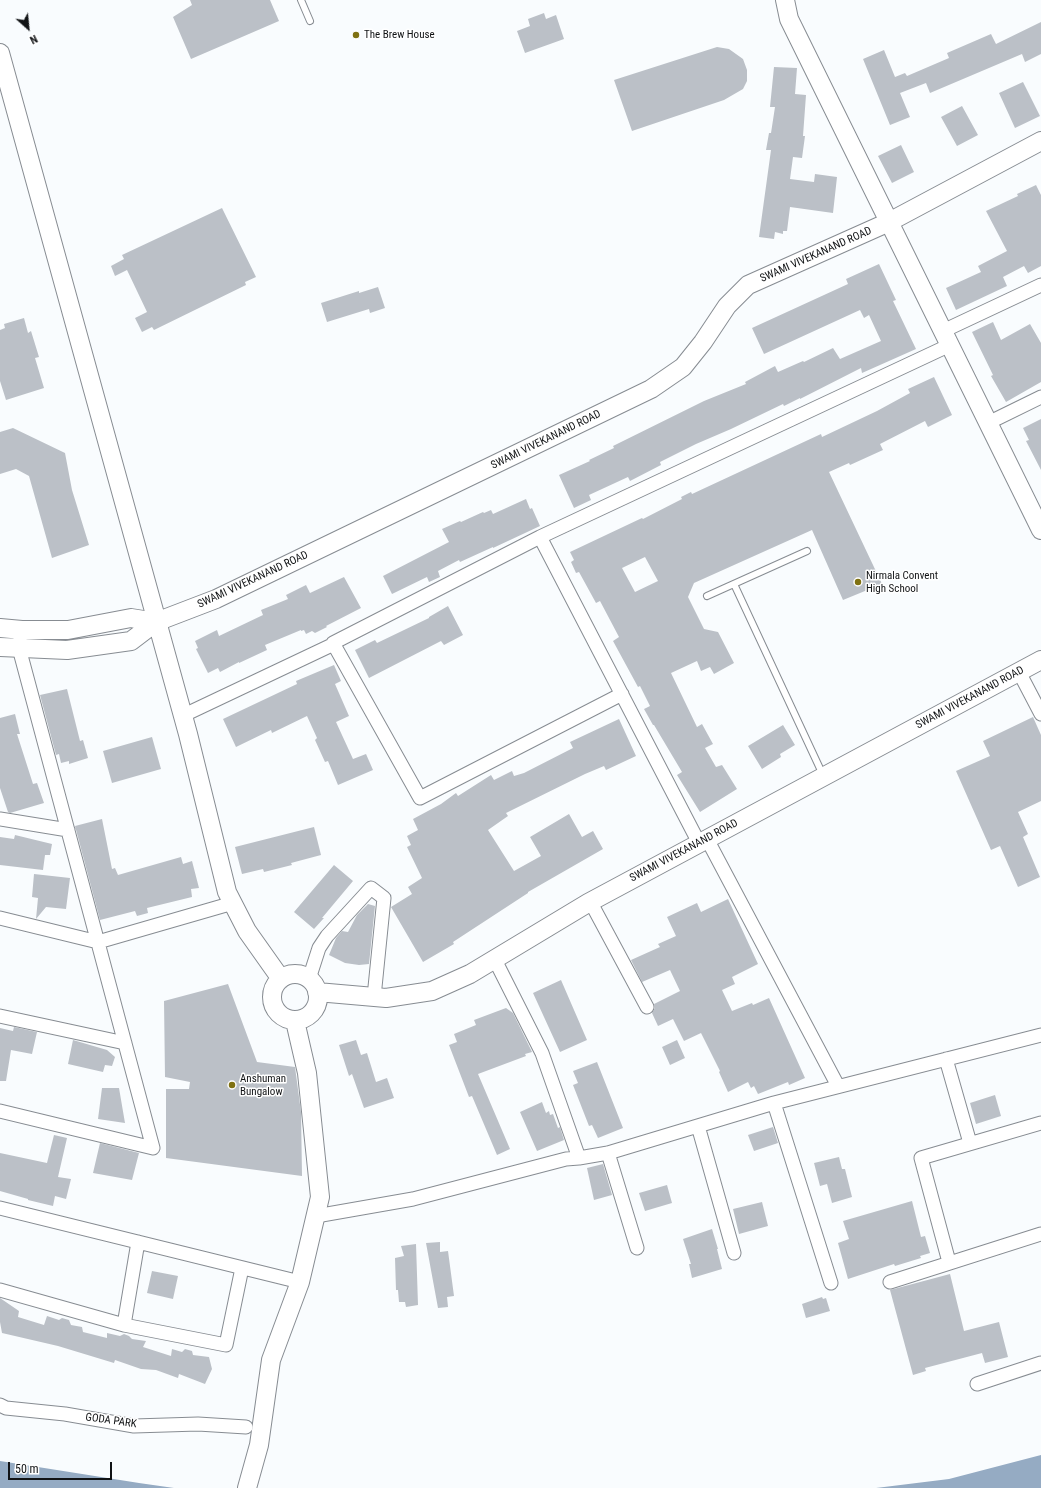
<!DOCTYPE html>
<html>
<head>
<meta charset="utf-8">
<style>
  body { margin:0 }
  #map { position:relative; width:1041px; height:1488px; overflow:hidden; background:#f9fcfe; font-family:"Roboto Condensed",sans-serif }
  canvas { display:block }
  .north { position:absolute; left:8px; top:8px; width:40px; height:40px; -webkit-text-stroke:3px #fff; paint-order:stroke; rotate:153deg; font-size:11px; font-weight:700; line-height:16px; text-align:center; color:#111315 }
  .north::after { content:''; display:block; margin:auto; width:14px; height:18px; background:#111315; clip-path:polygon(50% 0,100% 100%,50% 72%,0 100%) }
  .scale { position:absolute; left:8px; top:1462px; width:104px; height:18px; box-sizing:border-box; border:2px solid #111315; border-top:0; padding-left:5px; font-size:12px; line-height:14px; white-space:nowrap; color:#111315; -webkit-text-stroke:3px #fff; paint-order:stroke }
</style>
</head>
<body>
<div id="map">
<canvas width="1041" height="1488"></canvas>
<div class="north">N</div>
<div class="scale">50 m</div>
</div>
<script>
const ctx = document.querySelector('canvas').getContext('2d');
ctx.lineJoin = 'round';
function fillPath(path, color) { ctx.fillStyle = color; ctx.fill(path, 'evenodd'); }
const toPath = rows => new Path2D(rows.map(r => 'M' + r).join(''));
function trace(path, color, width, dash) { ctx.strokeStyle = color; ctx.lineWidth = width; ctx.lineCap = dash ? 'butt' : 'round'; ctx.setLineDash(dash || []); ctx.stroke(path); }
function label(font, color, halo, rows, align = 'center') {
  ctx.font = font + ' "Roboto Condensed",sans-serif'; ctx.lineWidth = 3; ctx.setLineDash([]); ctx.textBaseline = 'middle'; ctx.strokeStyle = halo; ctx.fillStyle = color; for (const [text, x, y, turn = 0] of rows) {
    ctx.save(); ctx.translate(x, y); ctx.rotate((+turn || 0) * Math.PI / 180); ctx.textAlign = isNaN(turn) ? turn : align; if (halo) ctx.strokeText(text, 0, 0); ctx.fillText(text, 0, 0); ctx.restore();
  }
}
fillPath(toPath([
  [1041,1455,1041,1488,876,1488,949,1479],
  [0,1461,139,1483,174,1488,0,1488]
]), '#95abc3');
fillPath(toPath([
  [190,0,270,0,279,21,191,59,173,17,192,5],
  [544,13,546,19,556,15,564,39,525,53,517,31,530,26,528,19],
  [1041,22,1041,54,1025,62,1022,54,930,93,926,83,900,93,910,117,890,125,863,59,884,50,895,77,905,73,907,76,949,58,947,53,991,34,996,44],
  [717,47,729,49,743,59,747,70,747,81,743,89,724,100,632,131,614,80],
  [774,67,797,68,795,94,806,95,803,136,805,136,802,158,793,157,790,179,814,182,815,174,837,177,833,213,790,207,787,231,783,231,783,234,775,232,774,239,759,237,771,150,766,150,769,133,771,133,775,107,770,107],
  [1023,82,1040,116,1015,128,999,93],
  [962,106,978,135,957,146,941,117],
  [901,145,914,172,892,183,878,156],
  [1036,185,1041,195,1041,266,1028,273,1024,266,1003,277,1007,286,956,310,946,288,981,272,978,266,1007,251,986,211,1018,196,1017,194],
  [222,208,256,277,245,282,246,285,154,330,152,327,142,332,135,318,147,312,127,270,115,276,111,266,124,259,122,255],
  [879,264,896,300,893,301,916,349,862,373,861,368,800,399,800,398,784,406,783,404,731,429,696,444,660,462,661,465,630,481,628,477,589,495,591,500,574,508,559,475,590,461,589,460,614,448,613,446,704,401,746,384,745,382,775,366,778,372,803,361,804,362,833,348,840,359,881,341,869,315,864,318,860,310,764,354,752,328,848,284,846,279],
  [378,287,385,308,370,313,369,309,327,322,321,303,359,291,359,293],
  [24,318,28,333,31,331,39,357,35,358,44,388,6,400,0,381,0,330,5,328,4,324],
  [993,322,1001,340,1030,324,1041,343,1041,382,1006,402,991,376,993,375,972,332],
  [934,377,952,415,928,427,925,421,880,444,883,450,850,465,849,463,829,472,882,584,843,600,812,530,694,583,688,597,704,629,718,632,734,663,714,674,710,667,701,671,697,661,671,673,697,727,702,724,713,744,705,748,716,767,722,765,737,789,700,812,677,775,682,772,654,725,653,725,644,709,650,706,640,686,638,687,613,641,619,637,600,601,596,603,579,572,576,573,571,562,574,560,570,552,642,518,643,519,682,499,681,497,691,492,692,494,821,434,822,437,877,411,910,393,908,389],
  [645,557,658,581,635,592,622,568],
  [1041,419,1041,470,1026,441,1029,440,1023,428],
  [13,428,65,453,72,490,89,545,52,558,29,476,16,469,0,474,0,432],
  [526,499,530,509,532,508,540,526,493,548,493,547,460,562,459,560,438,571,440,577,429,582,427,577,392,594,383,576,449,542,442,529,460,521,461,522,483,512,484,513,491,510,493,514],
  [344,577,361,608,326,626,327,627,315,633,312,631,306,634,304,630,301,631,301,630,265,645,267,650,239,663,239,662,220,672,218,668,208,673,196,649,198,648,195,641,217,630,219,636,263,615,261,610,288,599,286,595,306,585,310,593],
  [448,606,463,635,444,645,441,641,369,678,355,650,375,640,377,643,429,618,429,617],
  [334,665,341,681,335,684,349,716,336,722,353,759,366,754,373,770,338,785,328,761,325,762,315,740,317,738,307,716,272,733,271,730,236,747,223,719,297,684,296,681],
  [67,689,80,741,83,740,88,758,69,764,69,761,61,763,59,754,56,755,40,695],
  [15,714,20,734,17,734,33,784,37,783,44,803,10,813,8,812,0,788,0,718],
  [1033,717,1041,735,1041,801,1018,812,1028,834,1023,837,1040,877,1018,887,1000,846,991,850,956,771,990,756,983,741],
  [619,719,636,756,606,770,604,766,585,774,506,813,508,816,488,830,514,871,541,856,530,837,569,814,582,837,593,831,603,849,528,892,528,893,453,942,454,944,423,962,391,907,412,894,408,887,422,878,407,847,411,845,407,836,418,830,413,819,441,804,456,793,458,796,491,775,494,780,512,771,514,776,524,773,573,748,570,742],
  [783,725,795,745,780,754,781,757,762,769,748,746],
  [152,737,161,769,112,783,103,751],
  [102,819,112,869,115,868,118,875,181,857,183,864,192,861,199,888,191,889,192,897,147,908,148,913,137,916,135,911,100,920,75,826],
  [314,827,321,855,291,863,292,865,264,872,263,869,242,874,235,847],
  [15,835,52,844,50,855,45,855,43,870,0,865,0,837,14,839],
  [334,865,353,881,322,918,324,918,314,929,294,912],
  [34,874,70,878,66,909,46,907,36,919,38,898,32,897],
  [728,899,758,964,732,977,735,984,722,990,732,1011,752,1003,753,1005,769,998,805,1078,789,1085,788,1082,758,1094,754,1086,751,1088,748,1082,728,1092,719,1072,720,1071,701,1033,684,1041,673,1019,658,1026,652,1013,655,1008,654,1004,680,991,670,970,642,982,631,960,660,947,658,944,676,936,667,917,697,903,701,912],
  [368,904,375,906,369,964,359,965,345,963,329,955,336,938,342,931,348,932,357,915],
  [561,980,587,1040,560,1052,533,993],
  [228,984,257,1062,295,1067,301,1112,302,1176,166,1158,166,1089,189,1089,190,1082,165,1077,164,1001],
  [506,1008,513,1013,532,1052,525,1054,526,1056,478,1074,510,1149,497,1155,472,1096,469,1097,449,1045,457,1042,454,1034,476,1025,474,1020],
  [14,1027,37,1032,32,1054,11,1050,6,1081,0,1081,0,1028,13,1031],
  [73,1040,107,1050,115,1057,112,1066,105,1065,103,1072,68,1064],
  [356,1040,361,1055,367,1053,376,1082,387,1078,394,1098,364,1108,352,1074,349,1076,339,1045],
  [677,1040,685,1058,670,1065,662,1047],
  [597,1062,623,1128,598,1138,592,1125,589,1126,573,1085,578,1083,573,1071],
  [102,1088,119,1088,125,1123,98,1119],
  [995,1095,1001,1116,976,1124,970,1103],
  [542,1102,546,1113,549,1111,550,1115,553,1114,558,1128,560,1127,564,1140,537,1151,520,1112],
  [773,1127,778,1143,754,1151,748,1135],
  [54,1135,67,1138,58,1177,71,1179,66,1199,55,1196,53,1206,28,1200,28,1199,0,1191,0,1153,47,1163],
  [100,1143,139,1153,132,1180,93,1173],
  [839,1157,842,1169,845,1169,852,1197,832,1203,827,1184,820,1186,814,1163],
  [603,1164,612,1195,594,1200,587,1168],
  [667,1185,672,1203,645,1211,639,1193],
  [912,1201,921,1237,925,1236,930,1253,920,1256,921,1258,895,1266,894,1264,848,1279,838,1243,849,1239,843,1221],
  [762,1202,768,1226,739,1234,733,1209],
  [712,1229,718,1249,717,1249,722,1269,692,1278,689,1264,691,1264,683,1239],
  [440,1242,440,1252,448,1251,454,1296,447,1297,448,1307,438,1308,426,1243],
  [416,1244,418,1305,406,1307,405,1302,399,1302,398,1290,396,1290,395,1258,404,1256,401,1246],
  [152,1271,178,1276,173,1299,147,1293],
  [950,1274,964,1331,999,1322,1008,1357,985,1363,982,1353,925,1368,926,1371,913,1375,890,1290],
  [822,1297,823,1299,826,1298,830,1311,806,1318,802,1304],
  [0,1298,19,1311,18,1317,44,1325,47,1316,59,1320,62,1318,69,1320,71,1325,82,1327,83,1332,107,1338,107,1333,120,1336,124,1334,129,1336,132,1339,146,1341,143,1347,171,1356,172,1349,182,1352,185,1349,192,1351,193,1355,209,1357,212,1369,205,1384,179,1374,178,1378,156,1370,141,1369,115,1360,114,1363,58,1346,2,1333,0,1322]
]), '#bbc0c7');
const lane = toPath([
  [301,0,310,21],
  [734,584,823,775],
  [707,596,807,551]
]);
const street = toPath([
  [943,331,1041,285],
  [988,423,1041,397],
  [540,537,333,643,420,798,622,694],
  [1019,672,1041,714],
  [182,716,334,644],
  [0,819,68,830],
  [707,839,838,1086],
  [699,843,540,537,950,345],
  [590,901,647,1007],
  [0,918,98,942,233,903],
  [494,958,542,1053,579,1158],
  [309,979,319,948,327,936,371,888,384,898,374,997],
  [0,1016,125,1043],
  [946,1059,970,1143],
  [774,1103,831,1283],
  [0,1111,153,1148,19,648,20,639],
  [698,1126,734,1253],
  [608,1153,637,1248],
  [0,1208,300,1282],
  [316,1216,413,1199,566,1159,579,1158,608,1153,774,1103,1041,1035],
  [949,1262,921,1158,1041,1123],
  [890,1282,1041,1234],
  [0,1290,124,1325,138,1242],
  [124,1325,226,1345,242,1268],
  [977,1384,1041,1363],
  [0,1405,6,1408,65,1414,134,1426,198,1424,246,1427]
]);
const secondary = toPath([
  [785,0,789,19,1041,530],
  [0,53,188,734,227,892,247,931,281,979],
  [0,628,22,630,68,630,131,618,156,622,216,599,651,389,683,367,703,342,727,306,748,285,889,222,1041,141],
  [0,647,67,650,131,641,156,622],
  '272 997a23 23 0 1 1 46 0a23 23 0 1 1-46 0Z',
  [317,992,386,998,432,991,470,974,588,903,1041,660],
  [247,1488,259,1445,271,1360,300,1282,320,1197,307,1073,295,1021]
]);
trace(lane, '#878c92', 8);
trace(street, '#878c92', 15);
trace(secondary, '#878c92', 20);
trace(lane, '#fff', 6);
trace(street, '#fff', 13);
trace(secondary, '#fff', 18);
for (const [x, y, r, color] of [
  [356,35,4,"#7f7112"],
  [858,582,4,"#7f7112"],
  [232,1085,4,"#7f7112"]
]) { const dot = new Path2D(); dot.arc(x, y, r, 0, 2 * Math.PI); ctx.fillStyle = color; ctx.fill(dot); trace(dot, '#fff', 1.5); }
label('11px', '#111315', '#fff', [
  ["The Brew House",364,35],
  ["Nirmala Convent",866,576],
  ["High School",866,589],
  ["Anshuman",240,1079],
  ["Bungalow",240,1092]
], 'left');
label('11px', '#111315', '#fff', [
  ["SWAMI VIVEKANAND ROAD",816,255,-24],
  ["SWAMI VIVEKANAND ROAD",546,440,-26],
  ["SWAMI VIVEKANAND ROAD",253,580,-25],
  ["SWAMI VIVEKANAND ROAD",970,698,-28],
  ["SWAMI VIVEKANAND ROAD",684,851,-28],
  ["GODA PARK",111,1421,8]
]);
</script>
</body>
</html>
